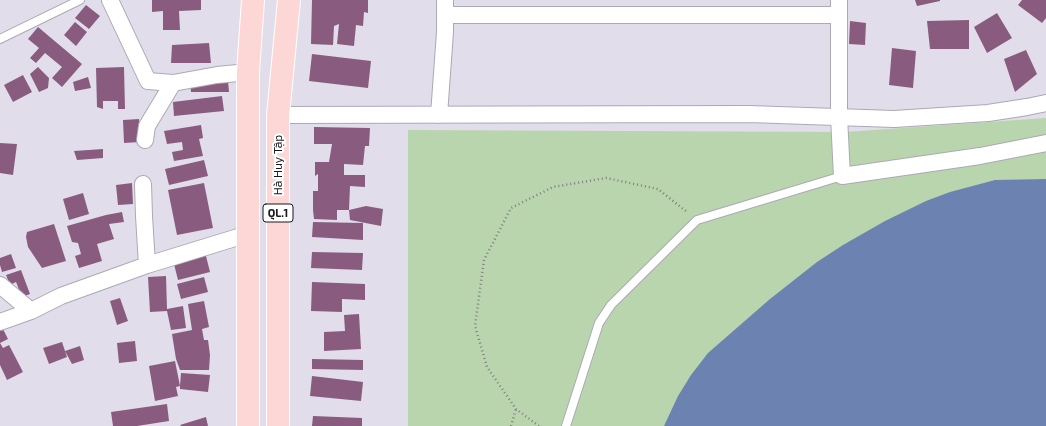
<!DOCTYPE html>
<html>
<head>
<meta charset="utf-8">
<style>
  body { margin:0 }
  canvas { display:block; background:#e1ddea }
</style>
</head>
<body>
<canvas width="1046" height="426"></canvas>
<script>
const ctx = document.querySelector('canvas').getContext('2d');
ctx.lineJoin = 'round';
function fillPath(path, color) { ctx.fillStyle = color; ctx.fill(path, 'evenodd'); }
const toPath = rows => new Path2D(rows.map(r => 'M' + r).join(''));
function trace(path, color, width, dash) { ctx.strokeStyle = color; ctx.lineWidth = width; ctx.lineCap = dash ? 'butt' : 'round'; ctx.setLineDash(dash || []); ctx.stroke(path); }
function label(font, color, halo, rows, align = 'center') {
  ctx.font = font + ' "Exo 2",sans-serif'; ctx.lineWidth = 4; ctx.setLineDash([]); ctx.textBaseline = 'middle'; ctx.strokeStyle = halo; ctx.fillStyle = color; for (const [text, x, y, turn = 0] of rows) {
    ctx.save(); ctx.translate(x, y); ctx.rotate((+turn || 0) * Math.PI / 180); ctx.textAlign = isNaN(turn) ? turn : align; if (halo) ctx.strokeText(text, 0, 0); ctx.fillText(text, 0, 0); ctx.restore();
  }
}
fillPath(toPath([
  [1046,118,1046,426,408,426,408,130,845,132]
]), '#b9d5ad');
fillPath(toPath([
  [1046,179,1046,426,664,426,678,396,691,375,708,353,770,299,817,262,843,245,885,221,926,201,950,192,995,180]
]), '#6c83b2');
fillPath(toPath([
  [152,0,201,0,201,10,179,11,180,30,163,30,163,11,152,12],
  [312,0,368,0,368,13,364,12,363,26,356,25,354,46,337,44,339,24,334,26,333,45,311,44],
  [915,0,940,0,940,1,917,6],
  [1022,0,1046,0,1046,18,1042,23,1018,5],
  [86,5,100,16,89,29,75,18],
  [997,13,1012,38,987,53,974,27],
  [969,20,969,49,930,49,927,21],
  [850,21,866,23,865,45,849,44],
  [75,22,87,32,76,46,64,35],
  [38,27,82,64,62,87,52,78,62,67,45,53,36,63,30,58,39,48,28,39],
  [209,43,211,63,171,63,172,45],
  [892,48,916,51,913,88,889,85],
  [1026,50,1037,74,1015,92,1004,59],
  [312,54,371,61,368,88,309,81],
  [38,67,49,78,48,88,39,92,30,74],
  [124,67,125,109,118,109,118,101,103,101,103,109,97,107,96,68],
  [23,75,32,92,13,102,4,85],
  [88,77,91,88,75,91,73,82],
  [190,81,228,81,229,92,191,92],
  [222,96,224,111,174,116,173,102],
  [139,119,140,142,124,143,123,120],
  [201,125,203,138,199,139,203,156,174,161,172,152,183,150,182,142,167,144,164,131],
  [314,127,370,128,369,146,365,146,363,165,344,164,344,175,365,175,365,187,350,186,349,210,337,210,337,220,314,219,313,210,313,191,318,191,318,174,315,176,315,162,329,162,332,144,314,144],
  [0,143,17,144,13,175,0,173],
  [103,149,103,158,77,160,74,151],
  [204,160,208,176,169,185,165,169],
  [132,183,133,204,118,205,116,185],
  [204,183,213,228,177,235,168,190],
  [83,193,89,214,69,220,63,199],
  [366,206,383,209,381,226,350,220,349,210],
  [122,212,124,222,109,224,114,239,97,244,102,261,79,268,75,256,81,254,78,243,72,242,67,226,106,215],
  [313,222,363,223,363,240,312,237],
  [54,224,66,261,42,268,28,247,26,237,27,232],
  [205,252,210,272,178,280,173,260],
  [312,252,363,253,362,270,311,268],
  [11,254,16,268,2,272,0,265,0,258],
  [21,270,30,294,22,297,16,282,10,285,6,275],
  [166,276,167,309,183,306,186,328,171,330,167,311,150,312,148,277],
  [204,277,208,292,181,299,177,284],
  [312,282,365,284,365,300,342,299,342,312,311,311],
  [120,298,128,321,117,325,110,301],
  [204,301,209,327,202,329,204,340,208,340,210,355,209,370,180,370,176,359,172,334,192,330,188,304],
  [359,314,361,349,324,351,324,332,345,331,344,315],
  [3,329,8,339,0,343,3,348,9,345,23,372,7,380,0,365,0,331],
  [135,341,137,361,119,363,117,343],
  [62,342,67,357,49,364,43,348],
  [80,346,84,360,72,364,65,351],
  [312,359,363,360,363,370,312,369],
  [175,361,180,386,181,373,210,375,208,392,180,389,180,386,176,387,178,396,155,401,149,366],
  [312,376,363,382,361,401,310,396],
  [167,404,169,421,137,426,113,426,111,412],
  [313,416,362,418,362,426,312,426],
  [206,417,208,426,181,426,180,425]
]), '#895c7f');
const service = toPath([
  [0,39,80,0],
  [566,426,599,323,611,305,697,220,842,176]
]);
const minor = toPath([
  [110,0,148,81,173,83,217,75,248,72],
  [839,0,839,117,842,176,980,156,1046,143],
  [445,15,839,15],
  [278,115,749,114,894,119,988,113,1027,107,1046,103],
  [439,115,445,32,445,0],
  [145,140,147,126,173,83],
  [143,184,144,216,147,265],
  [0,285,31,311],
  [0,322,31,311,61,296,147,265,248,234]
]);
const primary = toPath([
  [248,426,248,72,253,0],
  [278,426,278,115,289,0]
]);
trace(service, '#aca9b5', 10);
trace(minor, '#aca9b5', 18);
trace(primary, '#fff', 24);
trace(toPath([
  [511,426,516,409],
  [539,426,516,409,487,367,475,326,484,260,511,208,553,187,606,178,658,189,687,212]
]), '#807d86', 2.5, [1, 3]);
trace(service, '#fff', 8);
trace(minor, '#fff', 16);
trace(primary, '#fdd7d6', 22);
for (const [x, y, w] of [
  [278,213,30]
]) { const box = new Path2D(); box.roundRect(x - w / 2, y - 9, w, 18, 3); ctx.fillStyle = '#fff'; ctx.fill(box); trace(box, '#18171b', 1); }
label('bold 11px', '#18171b', null, [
  ["QL.1",278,213]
]);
label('12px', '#18171b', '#fff', [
  ["Hà Huy Tập",278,165,-90]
]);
</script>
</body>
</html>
